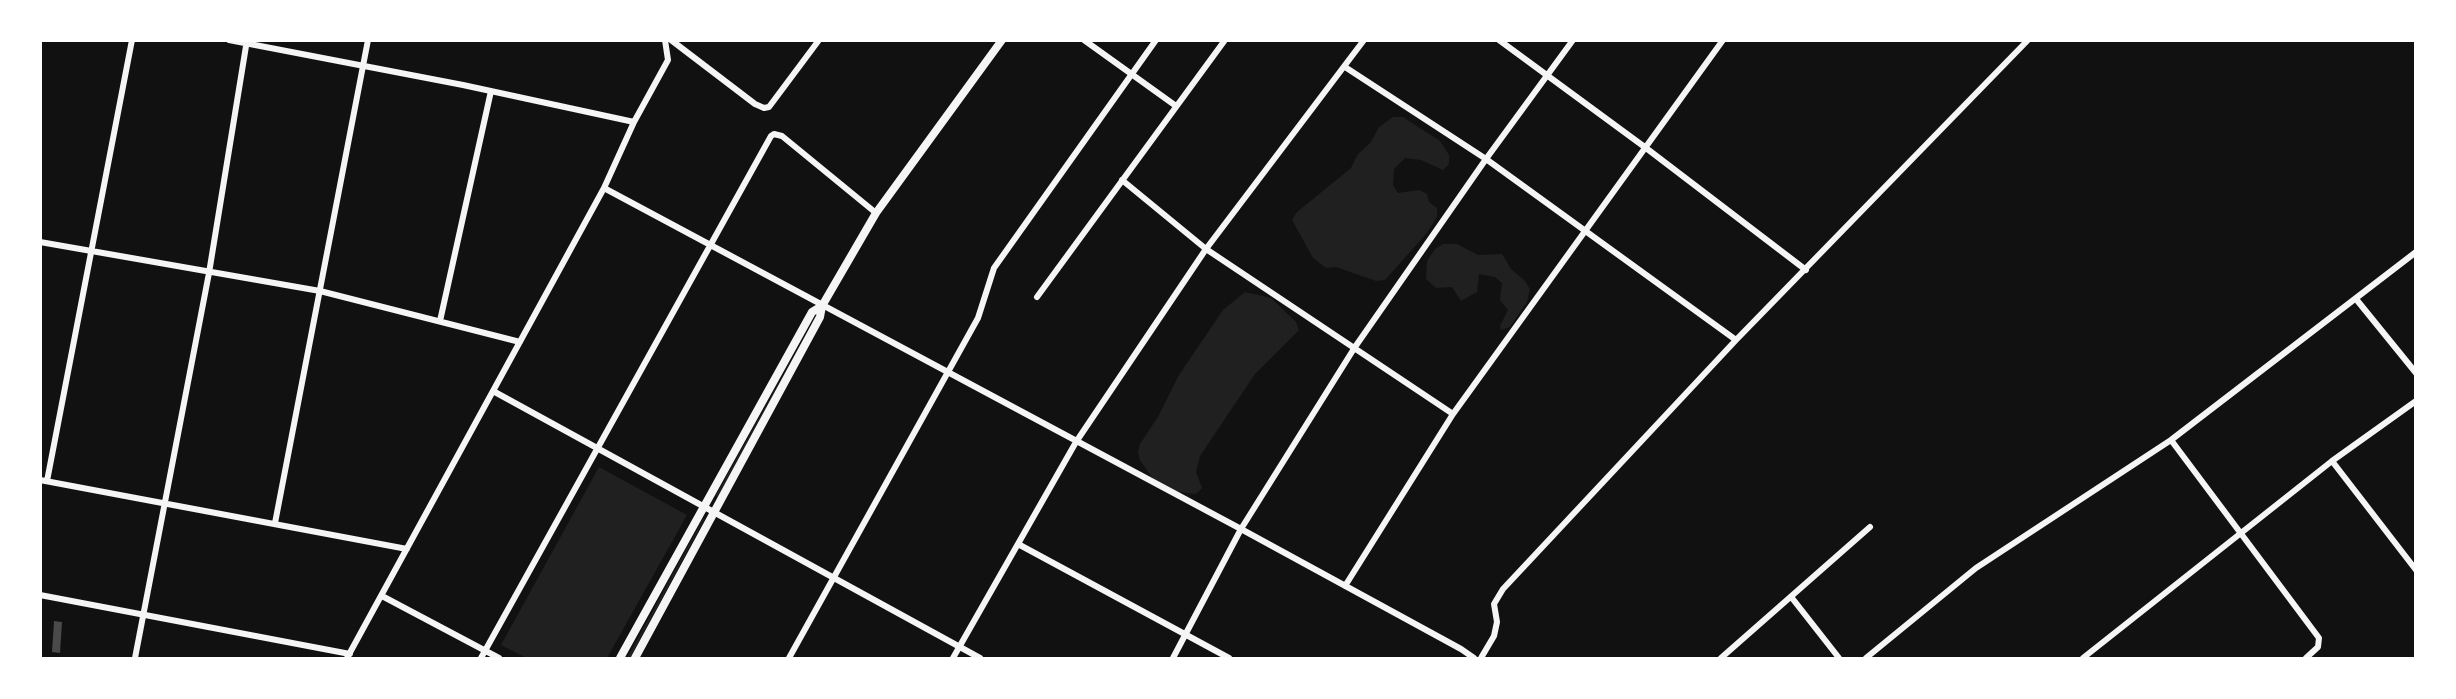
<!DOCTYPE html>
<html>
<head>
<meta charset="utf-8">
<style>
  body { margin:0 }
  #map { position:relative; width:2456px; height:699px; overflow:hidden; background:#111; font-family:Mulish,sans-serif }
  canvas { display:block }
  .frame { position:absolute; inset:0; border:42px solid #fff; pointer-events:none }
</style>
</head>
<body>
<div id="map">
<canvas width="2456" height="699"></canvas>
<div class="frame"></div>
</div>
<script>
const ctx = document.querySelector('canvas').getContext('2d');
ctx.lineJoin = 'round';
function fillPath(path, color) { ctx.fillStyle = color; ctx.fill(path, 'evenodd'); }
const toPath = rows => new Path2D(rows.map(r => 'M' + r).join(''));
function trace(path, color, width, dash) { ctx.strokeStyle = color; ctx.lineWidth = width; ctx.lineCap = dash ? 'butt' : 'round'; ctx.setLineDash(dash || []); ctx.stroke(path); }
fillPath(toPath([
  [1393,117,1403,117,1440,141,1449,155,1449,164,1443,170,1421,160,1405,158,1394,169,1393,185,1398,193,1419,190,1427,194,1429,202,1437,208,1437,217,1426,234,1385,280,1376,281,1336,267,1326,268,1313,258,1292,220,1297,212,1351,168,1358,154,1371,142,1379,127],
  [1443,244,1457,244,1478,255,1502,254,1511,269,1525,281,1530,289,1527,302,1510,327,1501,330,1500,326,1508,310,1500,300,1502,283,1495,277,1479,274,1477,292,1461,301,1452,287,1436,288,1426,279,1427,261,1435,249],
  [1245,292,1271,298,1296,322,1299,330,1255,374,1200,456,1196,472,1202,488,1196,494,1170,491,1155,482,1140,460,1138,452,1140,444,1159,415,1179,375,1223,310],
  [816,317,718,497,717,497,716,495],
  [599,467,687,515,607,658,526,658,501,645],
  [705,518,630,658,627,658,703,519]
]), '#202020');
fillPath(toPath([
  [54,621,62,622,60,653,52,652]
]), '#4a4a4a');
trace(toPath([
  [229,40,463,85,634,122],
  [671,40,755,104,764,108,769,107,819,40],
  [1084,40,1176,106],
  [1499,40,1646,148,1806,270],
  [1345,67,1486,159,1736,340],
  [1122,180,1206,249,1453,414],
  [604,188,1241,529,1461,649,1474,658],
  [40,242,320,291,520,342],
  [1037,297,1225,40],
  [2356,299,2416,373],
  [440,321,491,91],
  [493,391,980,658],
  [2171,440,2319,638,2318,647,2306,658],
  [2332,461,2416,570],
  [40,480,407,549],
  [47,481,132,40],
  [275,523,368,40],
  [1018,544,1229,658],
  [1345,586,1453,414,1723,40],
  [40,595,350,654],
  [382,596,499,658],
  [1792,598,1839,658],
  [135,658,209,273,247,40],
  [347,658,604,188,634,122,668,60,665,40],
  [481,658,771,136,774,134,782,136,876,213],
  [789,658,978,318,994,268,1156,40],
  [953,658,1076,442,1206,249,1364,40],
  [1173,658,1241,529,1355,347,1486,159,1573,40],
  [1481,658,1494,636,1497,622,1494,604,1503,589,1736,340,2028,40],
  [1721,658,1870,527],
  [1866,658,1976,568,2171,440,2416,252],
  [2083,658,2332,461,2416,401]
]), '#f5f5f5', 6);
trace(toPath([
  [620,658,812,312,822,306],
  [635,658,820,317,822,306,876,213,1002,40]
]), '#f5f5f5', 8);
</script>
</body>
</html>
